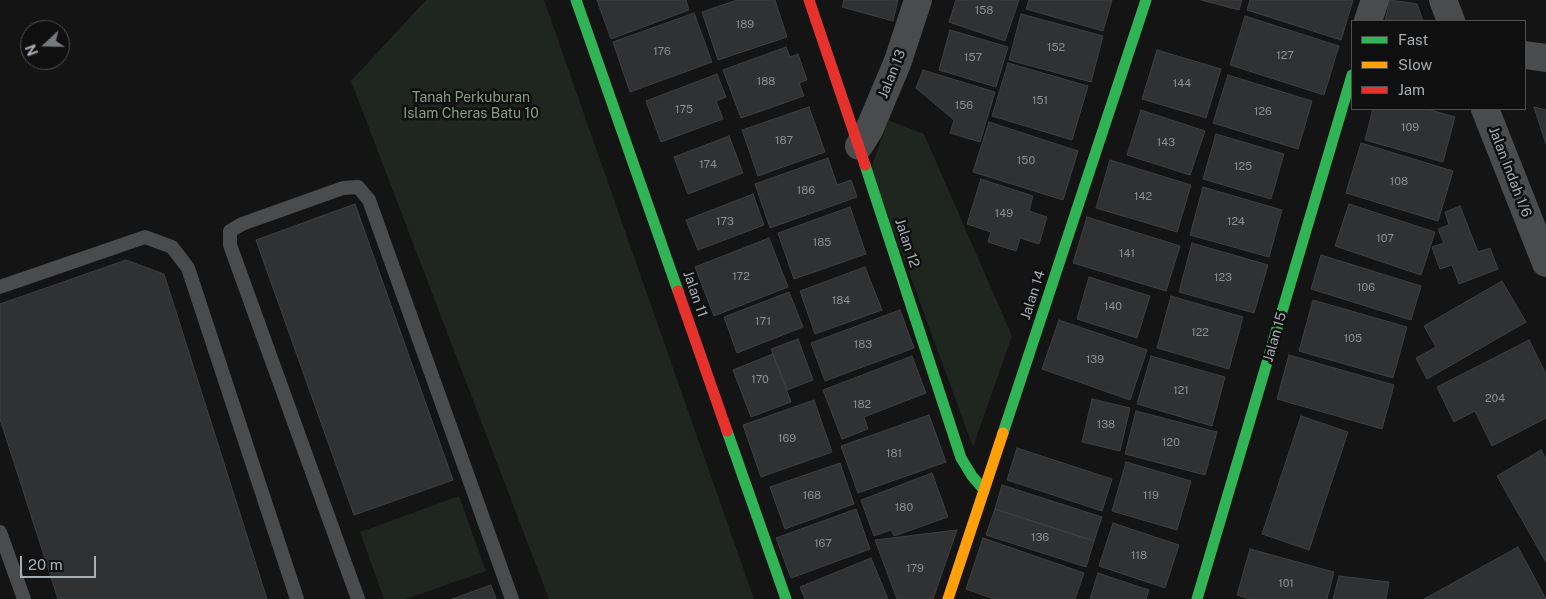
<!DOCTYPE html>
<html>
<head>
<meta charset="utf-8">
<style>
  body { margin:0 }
  #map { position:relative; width:1546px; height:599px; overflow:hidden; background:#141415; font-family:"Public Sans",sans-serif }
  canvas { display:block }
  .legend { position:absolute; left:1351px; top:20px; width:175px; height:90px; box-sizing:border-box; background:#0f0f10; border:1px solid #4c4f52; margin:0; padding:6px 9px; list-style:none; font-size:15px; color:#a7afb4 }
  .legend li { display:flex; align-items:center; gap:10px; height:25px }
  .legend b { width:25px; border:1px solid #4c4f52 }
  .north { position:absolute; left:20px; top:20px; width:50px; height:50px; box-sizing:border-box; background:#0f0f10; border:1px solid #4c4f52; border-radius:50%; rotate:249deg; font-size:14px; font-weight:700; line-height:20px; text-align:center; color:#a7afb4 }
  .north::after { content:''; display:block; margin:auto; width:18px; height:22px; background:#74797c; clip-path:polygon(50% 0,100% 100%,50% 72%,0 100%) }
  .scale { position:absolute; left:20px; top:556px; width:76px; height:22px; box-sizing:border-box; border:2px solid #a7afb4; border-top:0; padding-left:6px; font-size:15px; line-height:18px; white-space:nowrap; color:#a7afb4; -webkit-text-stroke:4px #0f0f10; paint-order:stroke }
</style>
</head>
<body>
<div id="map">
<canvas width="1546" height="599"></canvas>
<ul class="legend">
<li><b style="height:6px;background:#30b455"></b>Fast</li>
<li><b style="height:6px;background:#ff9f0a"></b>Slow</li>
<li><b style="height:6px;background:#e5322d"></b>Jam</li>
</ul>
<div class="north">N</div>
<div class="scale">20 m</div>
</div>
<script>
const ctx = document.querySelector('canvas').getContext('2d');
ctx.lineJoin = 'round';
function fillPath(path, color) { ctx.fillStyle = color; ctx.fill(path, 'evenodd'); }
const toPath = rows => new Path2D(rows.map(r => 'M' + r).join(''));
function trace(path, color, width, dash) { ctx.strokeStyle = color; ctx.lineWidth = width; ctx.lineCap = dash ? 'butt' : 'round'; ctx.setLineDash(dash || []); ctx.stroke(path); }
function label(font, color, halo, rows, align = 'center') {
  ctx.font = font + ' "Public Sans",sans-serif'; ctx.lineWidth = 5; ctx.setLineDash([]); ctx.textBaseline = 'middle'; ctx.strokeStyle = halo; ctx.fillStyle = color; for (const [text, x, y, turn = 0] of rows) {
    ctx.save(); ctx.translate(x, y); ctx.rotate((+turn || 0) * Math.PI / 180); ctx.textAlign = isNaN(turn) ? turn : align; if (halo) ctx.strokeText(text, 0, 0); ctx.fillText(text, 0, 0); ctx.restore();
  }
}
fillPath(toPath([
  [426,0,544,0,754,599,549,599,351,81],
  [888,120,924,134,1012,336,973,447,871,169],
  [459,496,486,571,406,599,384,599,360,532]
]), '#1f251f');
const building = toPath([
  [597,0,686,0,689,10,611,39,597,0],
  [737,0,775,0,787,37,718,60,702,12,737,0],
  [844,0,898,0,893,21,842,7,844,0],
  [956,0,1019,0,1005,41,949,22,956,0],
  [1029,0,1112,0,1103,31,1026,9,1029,0],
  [1201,0,1242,0,1239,10,1201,0],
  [1250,0,1353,0,1341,40,1247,10,1250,0],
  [1390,0,1417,4,1423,21,1385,21,1390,0],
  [694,13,712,62,630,92,613,42,694,13],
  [1021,14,1103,36,1091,82,1009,60,1021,14],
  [1245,16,1339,46,1324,95,1230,65,1245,16],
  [950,30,1008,47,996,87,939,70,950,30],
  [786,47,790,57,798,54,807,80,799,83,804,96,741,118,723,70,786,47],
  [1157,50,1221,69,1206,118,1142,99,1157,50],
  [1008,63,1088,86,1072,140,992,116,1008,63],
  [923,70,995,92,980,142,950,133,954,120,916,88,923,70],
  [717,74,726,97,716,101,723,119,661,142,646,101,717,74],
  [1228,75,1312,101,1298,149,1213,123,1228,75],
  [809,107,825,152,758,176,742,130,809,107],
  [1534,107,1546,110,1546,144,1534,107],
  [1373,109,1427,109,1455,117,1443,162,1365,140,1373,109],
  [1141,110,1205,131,1190,175,1127,155,1141,110],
  [989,122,1078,151,1063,200,973,172,989,122],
  [1216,134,1284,154,1271,199,1203,179,1216,134],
  [729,136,743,173,688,194,674,157,729,136],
  [1361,143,1453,171,1438,221,1346,193,1361,143],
  [828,158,837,185,851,180,857,197,770,228,755,184,828,158],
  [1110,160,1191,185,1177,232,1096,208,1110,160],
  [981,179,1033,196,1029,211,1047,217,1039,244,1020,238,1016,251,988,242,991,232,967,224,981,179],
  [1203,187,1282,210,1269,257,1190,235,1203,187],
  [753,194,764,225,698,250,686,220,753,194],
  [355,204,453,480,354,515,256,240,355,204],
  [1349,204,1435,232,1421,275,1335,246,1349,204],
  [1460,206,1478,252,1490,248,1498,269,1459,284,1452,265,1440,269,1432,247,1444,243,1438,229,1449,225,1445,212,1460,206],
  [850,207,866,254,794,279,778,233,850,207],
  [1087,217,1180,246,1166,291,1073,263,1087,217],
  [769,238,788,287,714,316,695,267,769,238],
  [1192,243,1268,265,1254,313,1179,292,1192,243],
  [1321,255,1421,286,1411,320,1311,289,1321,255],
  [126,260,164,274,267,599,58,599,0,419,0,304,126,260],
  [865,267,882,310,815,334,800,291,865,267],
  [1089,277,1150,296,1137,338,1077,319,1089,277],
  [1502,281,1526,322,1427,379,1416,358,1436,347,1424,326,1502,281],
  [789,292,803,327,737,353,724,317,789,292],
  [1171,296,1243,317,1229,369,1157,348,1171,296],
  [1313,300,1407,327,1393,378,1299,351,1313,300],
  [900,310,914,348,825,381,811,343,900,310],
  [1059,320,1147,350,1130,400,1042,369,1059,320],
  [798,339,813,380,787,390,771,349,798,339],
  [1529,340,1546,374,1546,418,1492,446,1475,411,1454,422,1437,387,1529,340],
  [773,354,791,402,751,417,733,370,773,354],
  [1289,355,1394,385,1382,429,1277,399,1289,355],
  [912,356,926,393,864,417,868,429,842,439,823,390,912,356],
  [1151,356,1225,377,1212,426,1137,404,1151,356],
  [1092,399,1130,408,1120,451,1082,442,1092,399],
  [814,400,832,452,761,477,743,425,814,400],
  [1136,411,1217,432,1205,475,1125,454,1136,411],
  [929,415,946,462,858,493,841,446,929,415],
  [1301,416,1348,432,1309,550,1262,534,1301,416],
  [1017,448,1112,479,1102,511,1007,480,1017,448],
  [1541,450,1546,459,1546,562,1497,476,1541,450],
  [1126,462,1191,481,1177,530,1112,511,1126,462],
  [840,463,854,504,785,529,770,487,840,463],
  [932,473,948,517,894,536,891,530,874,536,861,500,932,473],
  [1002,485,1102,517,1094,541,995,509,1002,485],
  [856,509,870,549,791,578,776,538,856,509],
  [995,509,1094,541,1086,567,986,535,995,509],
  [1113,523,1179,545,1165,588,1099,566,1113,523],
  [957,530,933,599,897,599,875,540,957,530],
  [983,538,1084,573,1075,599,994,599,966,589,983,538],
  [1518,547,1546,599,1424,599,1518,547],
  [1250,549,1334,572,1327,599,1250,599,1237,595,1250,549],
  [871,558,888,599,805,599,800,587,871,558],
  [1098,573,1149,590,1146,599,1090,599,1098,573],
  [1339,576,1389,582,1386,599,1333,599,1339,576],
  [491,585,496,599,452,599,491,585]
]);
fillPath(building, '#303132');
trace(building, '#3d3f41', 1);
trace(toPath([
  [0,287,145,237,172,247,188,268,297,599],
  [0,532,24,599],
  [358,599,230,245,230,231,242,224,343,188,358,187,369,200,512,599]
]), '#494b4d', 14);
trace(toPath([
  [1443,0,1451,21],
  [1368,21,1375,0],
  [1525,55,1546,58],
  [1485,109,1546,263],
  [859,146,869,130,898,61,918,0]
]), '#494b4d', 28);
trace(toPath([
  [576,0,678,291],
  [865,165,961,458,972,476,984,490],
  [727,431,786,599],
  [1003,433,1146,0],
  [1197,599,1352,75]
]), '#30b455', 11);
trace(toPath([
  [948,599,1003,433]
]), '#ff9f0a', 11);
trace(toPath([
  [809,0,865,165],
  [678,291,727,431]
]), '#e5322d', 11);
label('11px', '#899094', null, [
  ["158",984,11],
  ["189",745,25],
  ["152",1056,48],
  ["176",662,52],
  ["127",1285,56],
  ["157",973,58],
  ["188",766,82],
  ["144",1182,84],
  ["151",1040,101],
  ["156",964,106],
  ["175",684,110],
  ["126",1263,112],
  ["109",1410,128],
  ["187",784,141],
  ["143",1166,143],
  ["150",1026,161],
  ["174",708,165],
  ["125",1243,167],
  ["108",1399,182],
  ["186",806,191],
  ["142",1143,197],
  ["149",1004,214],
  ["173",725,222],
  ["124",1236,222],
  ["107",1385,239],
  ["185",822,243],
  ["141",1127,254],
  ["172",741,277],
  ["123",1223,278],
  ["106",1366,288],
  ["184",841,301],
  ["140",1113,307],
  ["171",763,322],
  ["122",1200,333],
  ["105",1353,339],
  ["183",863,345],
  ["139",1095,360],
  ["170",760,380],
  ["121",1181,391],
  ["204",1495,399],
  ["182",862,405],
  ["138",1106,425],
  ["169",787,439],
  ["120",1171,443],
  ["181",894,454],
  ["168",812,496],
  ["119",1151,496],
  ["180",904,508],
  ["136",1040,538],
  ["167",823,544],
  ["118",1139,556],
  ["179",915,569],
  ["101",1286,584]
]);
label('14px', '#a7afb4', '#0f0f10', [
  ["Jalan 13",892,74,-68],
  ["Jalan Indah 1/6",1510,172,69],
  ["Jalan 12",907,243,72],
  ["Jalan 11",695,294,71],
  ["Jalan 14",1033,295,-72],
  ["Jalan 15",1275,337,-74]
]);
label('14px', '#879e80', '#0f0f10', [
  ["Tanah Perkuburan",471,98],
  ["Islam Cheras Batu 10",471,114]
]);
</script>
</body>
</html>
